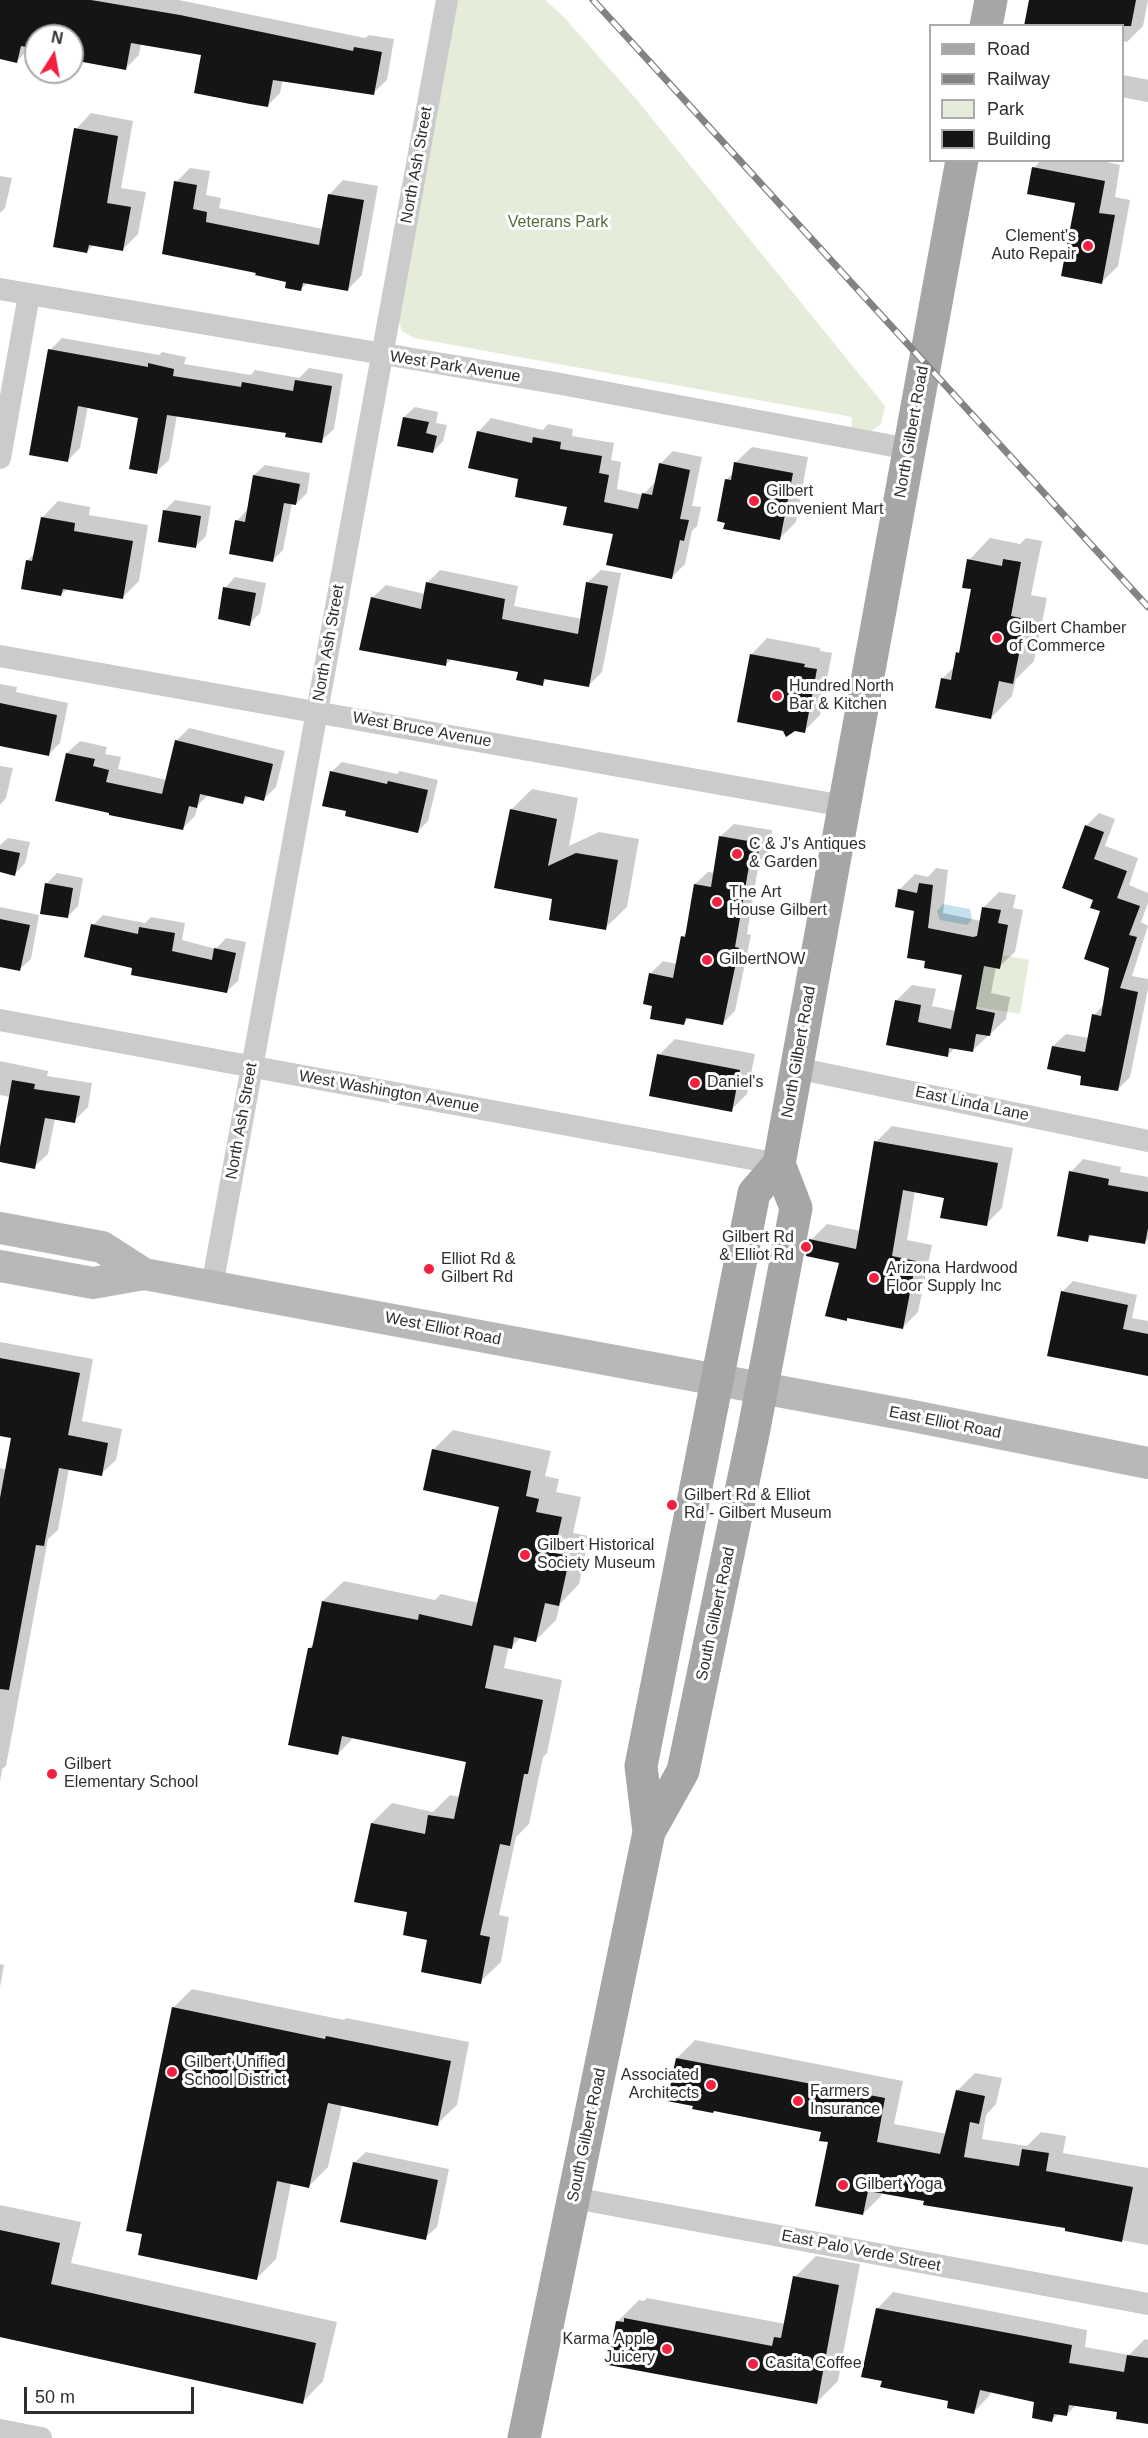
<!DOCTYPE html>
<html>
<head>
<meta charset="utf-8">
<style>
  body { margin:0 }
  #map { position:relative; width:1148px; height:2438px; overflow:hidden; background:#fff; font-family:Arial,sans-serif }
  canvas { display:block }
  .legend { position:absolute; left:929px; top:24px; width:195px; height:138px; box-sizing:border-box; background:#fff; border:2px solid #ababab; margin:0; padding:8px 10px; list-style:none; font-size:18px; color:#2e2e2e }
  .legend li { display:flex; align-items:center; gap:12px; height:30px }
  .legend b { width:30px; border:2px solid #ababab }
  .north { position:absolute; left:24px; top:24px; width:60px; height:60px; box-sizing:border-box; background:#fff; border:2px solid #ababab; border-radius:50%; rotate:11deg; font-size:16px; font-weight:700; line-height:24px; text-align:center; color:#2e2e2e }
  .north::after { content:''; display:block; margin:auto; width:21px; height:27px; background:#f3213f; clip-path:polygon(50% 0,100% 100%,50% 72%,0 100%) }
  .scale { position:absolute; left:24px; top:2387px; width:170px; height:27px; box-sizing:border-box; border:3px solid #2e2e2e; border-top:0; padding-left:8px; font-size:18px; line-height:21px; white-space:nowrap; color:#2e2e2e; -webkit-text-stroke:4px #fff; paint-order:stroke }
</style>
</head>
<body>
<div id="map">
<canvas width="1148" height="2438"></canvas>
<ul class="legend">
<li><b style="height:8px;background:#a6a6a6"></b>Road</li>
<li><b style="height:8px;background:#838383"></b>Railway</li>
<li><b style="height:16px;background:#e5edda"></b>Park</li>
<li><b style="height:16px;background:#151515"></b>Building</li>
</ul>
<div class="north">N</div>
<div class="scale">50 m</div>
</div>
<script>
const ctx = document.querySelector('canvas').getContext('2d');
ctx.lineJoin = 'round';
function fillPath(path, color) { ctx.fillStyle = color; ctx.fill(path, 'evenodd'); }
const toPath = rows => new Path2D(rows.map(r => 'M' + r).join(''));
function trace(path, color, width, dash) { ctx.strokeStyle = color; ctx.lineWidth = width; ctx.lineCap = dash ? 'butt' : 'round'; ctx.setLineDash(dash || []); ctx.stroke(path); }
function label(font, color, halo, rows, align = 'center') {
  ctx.font = font + ' Arial,sans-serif'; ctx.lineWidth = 6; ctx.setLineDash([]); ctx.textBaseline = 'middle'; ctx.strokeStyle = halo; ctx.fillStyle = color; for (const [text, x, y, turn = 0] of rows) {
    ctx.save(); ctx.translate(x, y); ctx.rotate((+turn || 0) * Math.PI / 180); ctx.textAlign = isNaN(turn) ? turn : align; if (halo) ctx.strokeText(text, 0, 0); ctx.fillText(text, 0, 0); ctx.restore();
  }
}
fillPath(toPath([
  [454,0,545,0,564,17,637,100,885,406,881,424,870,432,851,431,852,417,414,338,402,331,399,322],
  [971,949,1029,960,1020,1014,961,1004]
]), '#e5edda');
fillPath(toPath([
  [943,904,970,909,972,920,967,925,940,920,937,911]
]), '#c4e1ee');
fillPath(toPath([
  [0,0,179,0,365,38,369,35,394,39,387,80,373,93,283,79,280,93,267,106,203,54,141,43,139,55,126,68,72,56,72,36,36,36,36,48,30,47,17,61,0,58],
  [1030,0,1148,0,1143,26,1127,42,1122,41,1122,26],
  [91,113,133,121,121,188,146,192,138,234,123,249,94,244,87,252,76,129],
  [1041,160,1098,160,1120,165,1115,197,1130,200,1118,266,1102,282,1077,202,1034,168],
  [190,168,210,171,206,195,221,198,219,208,323,229,329,195,343,180,378,186,362,275,348,289,308,282,301,289,288,280,258,272,208,263,176,182],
  [0,176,12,178,5,208,0,213],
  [62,338,159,355,162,352,186,357,184,364,251,375,255,370,299,378,309,368,343,374,334,429,321,441,287,432,177,415,169,460,156,472,139,417,88,406,80,448,68,460,50,350],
  [415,407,438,412,436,423,447,425,443,441,433,452,404,417],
  [491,418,543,430,548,424,573,429,572,436,614,443,611,460,621,462,617,489,643,495,657,480,660,464,673,451,702,457,692,506,701,507,697,526,692,531,685,564,672,577,614,533,520,478,478,432],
  [752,447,808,457,796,522,780,538,726,480,734,472,735,463],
  [265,465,310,473,307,493,296,504,292,503,283,550,273,560,237,521,247,510,254,475],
  [175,500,211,506,206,536,195,547,164,511],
  [58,501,90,507,89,515,148,525,139,581,123,597,68,588,61,595,23,588,28,560,36,552,42,518],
  [990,538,1020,544,1026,538,1042,541,1031,595,1047,598,1034,661,1016,679,1012,696,991,718,943,678,955,666,958,653,961,650,973,588,969,560],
  [440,570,518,586,514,606,582,619,587,583,601,570,621,573,602,672,589,685,547,679,542,684,519,670,452,659,445,665,372,598,386,585,425,594,427,583],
  [235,577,266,583,260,613,249,624,225,588],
  [767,638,820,648,820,651,832,653,820,715,804,731,751,655],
  [0,684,17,687,16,692,68,703,60,743,48,755,0,740],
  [189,728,285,751,276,787,264,799,249,796,242,803,208,795,198,805,195,816,183,828,111,814,67,753,80,741,107,747,105,754,121,757,118,769,167,780,176,741],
  [342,762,397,774,400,771,438,780,428,821,417,832,348,810,331,772],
  [0,766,13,768,6,798,0,805],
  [532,789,578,798,569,846,599,832,639,839,627,907,605,928,554,898,511,810],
  [1099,813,1115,819,1105,846,1138,858,1129,885,1148,893,1148,903,1141,922,1148,926,1132,976,1148,979,1148,989,1130,1077,1117,1090,1083,1074,1053,1046,1066,1034,1089,1038,1094,1015,1105,1003,1111,967,1102,910,1095,899,1086,826],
  [734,824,772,830,769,853,759,862,747,934,751,935,735,1011,723,1023,689,1018,684,1023,654,1005,650,974,663,961,677,964,682,937,687,932,695,884,708,872,715,873,721,836],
  [8,838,30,842,25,863,15,874,0,871,0,845],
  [936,868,948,870,943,913,981,921,984,907,999,892,1016,895,1013,908,1023,910,1015,952,999,967,996,967,991,993,1010,997,1006,1019,972,1051,955,1048,947,1056,897,1000,912,985,936,989,932,1006,956,1011,964,974,926,960,916,909,899,890,915,874,928,877],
  [57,873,83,878,78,906,68,916,46,884],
  [0,907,39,915,31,959,20,969,0,966],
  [103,915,145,923,151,917,185,923,182,940,216,949,226,938,246,942,238,981,227,991,93,925],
  [675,1039,755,1054,747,1094,731,1110,659,1055],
  [0,1061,48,1071,47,1076,92,1083,88,1107,74,1121,55,1118,48,1154,34,1167,0,1161,10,1097,0,1095],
  [892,1126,1013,1148,1002,1208,986,1224,945,1197,915,1191,907,1240,932,1245,918,1312,902,1328,848,1317,846,1319,841,1262,811,1240,827,1224,861,1231,876,1142],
  [1083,1159,1121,1167,1120,1172,1148,1177,1148,1239,1145,1242,1093,1234,1087,1240,1071,1172],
  [1073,1281,1137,1295,1132,1318,1148,1321,1148,1374,1062,1292],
  [0,1342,93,1359,82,1421,122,1429,116,1460,101,1474,69,1468,58,1530,48,1539,6,1766,2,1769,0,1782,0,1468,7,1470,13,1437,0,1435],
  [453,1430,551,1451,545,1476,559,1479,556,1492,581,1497,573,1533,589,1536,579,1584,560,1604,556,1620,536,1640,521,1637,511,1647,509,1646,504,1668,562,1680,547,1753,543,1757,529,1824,516,1837,499,1915,509,1917,501,1962,480,1982,429,1938,409,1911,372,1823,392,1803,433,1812,450,1795,460,1797,467,1761,354,1737,338,1754,309,1648,315,1643,323,1601,344,1581,435,1600,441,1594,479,1603,501,1505,433,1450],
  [0,1964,4,1965,0,1987],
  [192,1989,344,2020,346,2018,469,2042,457,2105,437,2124,342,2105,328,2167,309,2186,291,2183,276,2259,257,2278,173,2008],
  [695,2040,903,2081,894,2124,947,2134,957,2091,975,2073,1002,2078,996,2104,986,2115,982,2139,1027,2146,1041,2132,1066,2136,1063,2153,1148,2168,1148,2245,1066,2230,1067,2227,881,2192,881,2196,863,2214,823,2131,677,2058],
  [366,2152,449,2169,437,2227,425,2238,354,2163],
  [0,2205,81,2222,71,2263,337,2322,323,2381,302,2403,0,2337],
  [816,2256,860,2264,838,2381,817,2402,618,2321,639,2300,644,2301,647,2298,786,2324,795,2277],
  [893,2292,1087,2330,1085,2347,1129,2355,1145,2339,1148,2340,1148,2423,1119,2411,1077,2404,1067,2414,1059,2413,1052,2420,1036,2401,991,2391,989,2396,973,2413,950,2400,883,2380,877,2309]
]), '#0003');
fillPath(toPath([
  [0,0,91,0,180,15,353,51,354,47,382,52,374,95,273,80,268,107,250,104,194,93,201,55,131,43,126,70,72,60,72,36,36,36,36,49,21,46,17,63,0,59],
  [1029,0,1136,0,1131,26,1024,26],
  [74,128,118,136,107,203,131,207,123,251,89,245,87,253,53,247],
  [1032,167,1105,181,1099,213,1115,215,1102,284,1061,276,1075,203,1027,194],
  [174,181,197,185,193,209,207,212,206,222,319,245,328,194,364,200,348,291,303,283,301,291,285,288,286,282,255,275,256,273,162,254],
  [48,349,148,367,148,363,174,369,173,376,241,387,242,382,293,391,295,380,332,386,322,443,285,437,286,433,167,415,157,474,129,469,138,418,78,406,68,462,29,455],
  [403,417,429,422,426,433,437,436,433,453,397,446],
  [477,431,532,443,533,437,561,442,560,449,602,456,599,473,609,475,604,502,638,509,642,493,652,495,659,463,690,470,680,519,689,520,684,541,680,540,672,579,606,565,613,534,563,525,567,507,515,497,518,479,468,468],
  [734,462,793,473,780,540,723,529,725,523,717,521,725,479,731,480],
  [253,475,300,484,296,505,284,503,273,562,229,554,235,520,245,522],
  [163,510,201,516,196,548,158,542],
  [41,517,75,523,74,531,133,541,123,599,63,589,61,596,21,589,26,560,32,561],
  [967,559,1002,566,1003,559,1021,562,1011,616,1026,619,1013,684,999,681,991,719,935,708,941,678,951,680,956,652,959,653,971,589,962,588],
  [426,582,505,599,502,619,578,634,586,582,608,586,589,687,544,679,543,686,516,680,518,672,447,659,446,666,359,650,371,597,421,609],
  [223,587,256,593,250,626,218,619],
  [750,654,805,664,804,667,817,669,805,733,795,731,786,737,783,731,737,722],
  [0,703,57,715,49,756,0,746],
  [175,740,273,764,264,801,245,796,243,804,200,794,197,808,189,806,183,830,109,815,109,813,55,801,66,753,95,759,93,766,109,770,106,782,162,794],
  [330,771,387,784,388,781,428,790,418,833,345,816,346,811,322,806],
  [510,809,557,819,548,866,576,853,618,860,606,930,549,920,552,899,494,888],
  [1085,825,1104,832,1094,859,1127,871,1117,898,1140,906,1129,935,1137,937,1120,988,1138,992,1118,1091,1080,1085,1081,1076,1047,1069,1052,1046,1085,1052,1092,1014,1101,1016,1109,968,1084,959,1100,911,1090,908,1093,900,1062,888],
  [719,836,760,843,756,867,749,866,735,947,739,948,723,1025,686,1018,684,1025,650,1019,652,1006,643,1004,649,973,673,978,681,936,685,937,694,884,711,887],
  [0,849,20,853,15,876,0,872],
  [45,883,73,888,68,918,40,914],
  [919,883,933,885,928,928,973,937,977,936,982,907,1001,910,998,923,1008,925,1000,969,984,966,976,1009,995,1013,990,1036,976,1034,973,1052,949,1048,948,1057,886,1045,895,1000,921,1005,918,1022,951,1029,962,975,924,968,925,961,907,958,914,911,895,907,898,889,917,893],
  [0,919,30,925,20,971,0,967],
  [91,924,138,934,139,927,175,933,172,951,212,960,214,948,236,953,227,993,131,975,132,968,84,957],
  [657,1054,740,1070,732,1112,649,1096],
  [12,1080,35,1084,34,1089,80,1096,75,1123,45,1118,35,1169,0,1162,0,1147],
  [874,1141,998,1163,987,1226,940,1218,944,1198,903,1190,892,1256,916,1261,903,1329,847,1318,847,1321,825,1316,839,1263,806,1256,809,1239,856,1249],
  [1069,1171,1109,1179,1108,1185,1148,1192,1148,1228,1145,1244,1089,1235,1088,1242,1057,1236],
  [1061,1291,1128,1305,1123,1329,1148,1334,1148,1376,1047,1356],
  [0,1358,80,1373,68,1435,108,1443,102,1476,59,1468,44,1546,36,1545,9,1690,0,1689,0,1498,11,1438,0,1436],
  [432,1449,531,1471,526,1496,539,1499,536,1512,562,1517,554,1553,570,1556,559,1606,545,1603,536,1642,514,1637,512,1649,494,1645,485,1688,543,1700,528,1774,524,1774,510,1846,500,1844,480,1935,490,1937,481,1984,421,1972,427,1940,403,1935,407,1912,354,1902,371,1823,425,1834,428,1815,454,1819,466,1762,342,1736,338,1755,288,1745,308,1648,312,1648,322,1601,418,1620,419,1614,472,1626,499,1507,423,1490],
  [172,2007,325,2039,326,2036,451,2061,438,2126,328,2103,309,2188,277,2181,257,2280,138,2255,142,2234,126,2231],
  [676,2058,885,2098,877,2142,940,2154,956,2090,985,2096,979,2124,970,2122,964,2157,1019,2166,1022,2149,1049,2153,1046,2171,1133,2187,1122,2242,1065,2231,1065,2228,923,2205,924,2201,868,2191,863,2215,815,2206,828,2142,819,2141,821,2132,714,2111,713,2113,692,2109,693,2106,667,2101],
  [353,2162,438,2180,426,2240,340,2222],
  [0,2230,60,2243,51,2284,316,2343,303,2404,0,2337],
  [793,2276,839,2285,817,2404,608,2365,616,2321,624,2322,624,2318,772,2346,774,2337,781,2338],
  [876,2308,1072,2345,1069,2363,1124,2372,1127,2355,1148,2358,1148,2424,1116,2419,1117,2412,1069,2405,1067,2416,1054,2414,1052,2422,1032,2418,1034,2402,980,2390,974,2414,947,2408,948,2401,880,2387,882,2381,861,2377]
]), '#151515');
trace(toPath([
  [1122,86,1148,91],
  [0,289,561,384,909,449],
  [0,458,29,295],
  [0,656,844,806],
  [0,1020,779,1164],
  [796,1068,1148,1141],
  [212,1286,447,0],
  [574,2198,1148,2304],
  [0,2430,41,2438]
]), '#cbcbcb', 22);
trace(toPath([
  [0,1228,102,1247,144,1274],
  [0,1266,93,1283,144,1274,913,1416,1148,1463]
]), '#b8b8b8', 32);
trace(toPath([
  [986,26,991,0],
  [649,1832,641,1766,754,1193,779,1164,962,160],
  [524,2438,649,1832,683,1771,754,1429,796,1208,779,1164]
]), '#a6a6a6', 33);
const rail = toPath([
  [593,0,1148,607]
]);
trace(rail, '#838383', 7);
trace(rail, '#fff', 4.5, [14]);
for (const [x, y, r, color] of [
  [1088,246,6,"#f3213f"],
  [754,501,6,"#f3213f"],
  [997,638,6,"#f3213f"],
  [777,696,6,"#f3213f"],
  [737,854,6,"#f3213f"],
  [717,902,6,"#f3213f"],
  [707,960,6,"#f3213f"],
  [695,1083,6,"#f3213f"],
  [806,1247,6,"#f3213f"],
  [429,1269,6,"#f3213f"],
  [874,1278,6,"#f3213f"],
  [672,1505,6,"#f3213f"],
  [525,1555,6,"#f3213f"],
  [52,1774,6,"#f3213f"],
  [172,2072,6,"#f3213f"],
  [711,2085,6,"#f3213f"],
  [798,2101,6,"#f3213f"],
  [843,2185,6,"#f3213f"],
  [667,2349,6,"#f3213f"],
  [753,2364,6,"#f3213f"]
]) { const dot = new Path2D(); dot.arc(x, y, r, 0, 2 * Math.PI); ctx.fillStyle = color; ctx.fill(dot); trace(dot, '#fff', 2); }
label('16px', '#2e2e2e', '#fff', [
  ["North Ash Street",417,165,-80],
  ["West Park Avenue",455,367,9],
  ["North Gilbert Road",912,432,-80],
  ["North Ash Street",329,643,-80],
  ["West Bruce Avenue",422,730,10],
  ["North Gilbert Road",799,1052,-80],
  ["West Washington Avenue",389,1092,10],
  ["East Linda Lane",972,1104,12],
  ["North Ash Street",242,1121,-80],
  ["West Elliot Road",443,1329,11],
  ["East Elliot Road",945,1423,11],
  ["South Gilbert Road",716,1614,-78],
  ["South Gilbert Road",587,2135,-78],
  ["East Palo Verde Street",861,2251,11]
]);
label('16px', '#546d38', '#fff', [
  ["Veterans Park",558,223]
]);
label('16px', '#2e2e2e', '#fff', [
  ["Clement's",1076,237,"right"],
  ["Auto Repair",1076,255,"right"],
  ["Gilbert",766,492],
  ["Convenient Mart",766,510],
  ["Gilbert Chamber",1009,629],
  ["of Commerce",1009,647],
  ["Hundred North",789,687],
  ["Bar & Kitchen",789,705],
  ["C & J's Antiques",749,845],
  ["& Garden",749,863],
  ["The Art",729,893],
  ["House Gilbert",729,911],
  ["GilbertNOW",719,960],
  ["Daniel's",707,1083],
  ["Gilbert Rd",794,1238,"right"],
  ["& Elliot Rd",794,1256,"right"],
  ["Elliot Rd &",441,1260],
  ["Gilbert Rd",441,1278],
  ["Arizona Hardwood",886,1269],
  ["Floor Supply Inc",886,1287],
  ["Gilbert Rd & Elliot",684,1496],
  ["Rd - Gilbert Museum",684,1514],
  ["Gilbert Historical",537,1546],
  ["Society Museum",537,1564],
  ["Gilbert",64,1765],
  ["Elementary School",64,1783],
  ["Gilbert Unified",184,2063],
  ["School District",184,2081],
  ["Associated",699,2076,"right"],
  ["Architects",699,2094,"right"],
  ["Farmers",810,2092],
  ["Insurance",810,2110],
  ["Gilbert Yoga",855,2185],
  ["Karma Apple",655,2340,"right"],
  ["Juicery",655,2358,"right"],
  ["Casita Coffee",765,2364]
], 'left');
</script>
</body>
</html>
